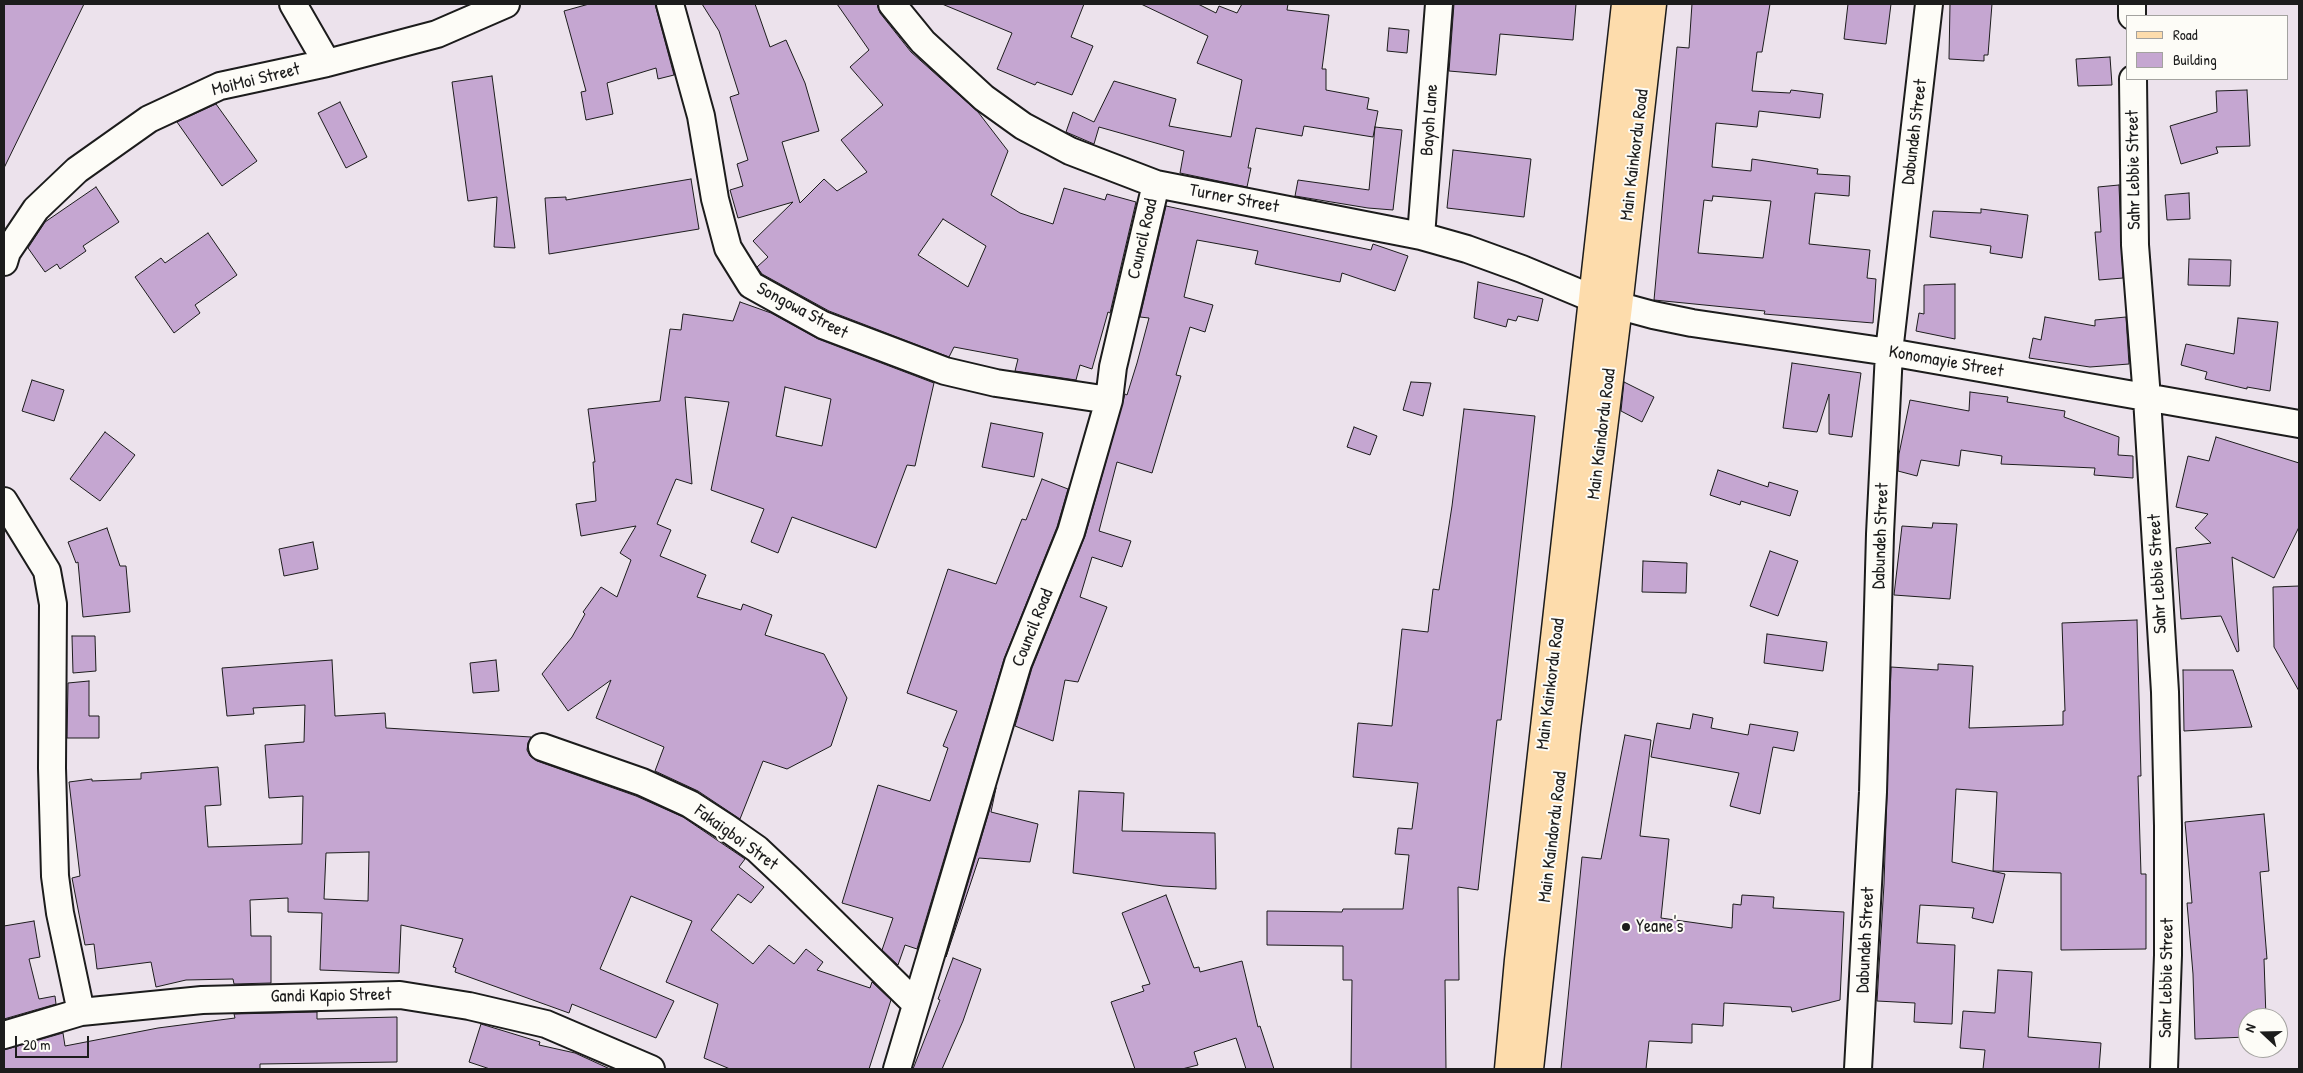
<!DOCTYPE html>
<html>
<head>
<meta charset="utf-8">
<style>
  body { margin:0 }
  #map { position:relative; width:2303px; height:1073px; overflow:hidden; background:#ece2ec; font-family:"Patrick Hand",sans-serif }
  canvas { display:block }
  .frame { position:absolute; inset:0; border:5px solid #1c1c1c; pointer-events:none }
  .legend { position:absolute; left:2126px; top:15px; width:162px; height:65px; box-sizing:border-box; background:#fdfcf7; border:1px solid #a3a29f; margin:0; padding:6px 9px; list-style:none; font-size:15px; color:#1c1c1c }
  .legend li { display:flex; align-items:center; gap:10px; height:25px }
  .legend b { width:25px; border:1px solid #a3a29f }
  .north { position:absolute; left:2238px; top:1008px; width:50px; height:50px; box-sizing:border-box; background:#fdfcf7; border:1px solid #a3a29f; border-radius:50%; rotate:291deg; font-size:14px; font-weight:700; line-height:20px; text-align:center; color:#1c1c1c }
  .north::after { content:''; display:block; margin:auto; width:18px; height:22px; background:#1c1c1c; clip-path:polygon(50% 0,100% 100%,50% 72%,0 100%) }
  .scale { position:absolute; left:15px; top:1036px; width:74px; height:22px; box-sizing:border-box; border:2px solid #1c1c1c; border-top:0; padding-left:6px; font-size:15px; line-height:18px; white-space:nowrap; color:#1c1c1c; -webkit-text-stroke:4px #fdfcf7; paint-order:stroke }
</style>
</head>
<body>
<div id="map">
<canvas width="2303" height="1073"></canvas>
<div class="frame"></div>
<ul class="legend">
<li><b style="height:6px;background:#fddcac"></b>Road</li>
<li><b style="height:14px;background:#c5a6d1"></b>Building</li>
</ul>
<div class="north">N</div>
<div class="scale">20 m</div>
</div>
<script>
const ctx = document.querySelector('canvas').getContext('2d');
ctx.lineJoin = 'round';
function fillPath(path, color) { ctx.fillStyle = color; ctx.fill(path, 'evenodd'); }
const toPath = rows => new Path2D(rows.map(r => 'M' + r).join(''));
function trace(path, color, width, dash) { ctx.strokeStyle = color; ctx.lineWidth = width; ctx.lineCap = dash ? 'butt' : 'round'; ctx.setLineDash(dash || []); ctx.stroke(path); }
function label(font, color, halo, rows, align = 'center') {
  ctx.font = font + ' "Patrick Hand",sans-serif'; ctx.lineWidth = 4; ctx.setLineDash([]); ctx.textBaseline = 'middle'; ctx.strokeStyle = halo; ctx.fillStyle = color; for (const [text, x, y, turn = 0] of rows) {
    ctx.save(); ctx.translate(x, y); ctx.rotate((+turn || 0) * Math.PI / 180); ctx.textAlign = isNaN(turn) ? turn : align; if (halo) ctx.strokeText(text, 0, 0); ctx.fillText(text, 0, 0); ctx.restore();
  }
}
const building = toPath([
  [4,4,84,4,4,168,4,4],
  [589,4,655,4,674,75,658,79,656,68,607,83,613,114,586,120,581,92,586,91,564,11,589,4],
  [702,4,755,4,770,47,786,40,805,83,819,131,782,142,800,203,824,179,837,191,867,172,841,140,883,105,850,67,869,50,837,4,877,4,880,13,911,52,978,112,1008,151,991,195,1020,213,1053,224,1064,188,1105,200,1107,194,1136,202,1110,313,1108,312,1092,369,1080,365,1076,380,1015,371,1018,359,954,347,949,357,829,311,762,274,757,267,768,257,753,241,793,202,738,218,730,190,743,186,737,164,748,160,730,97,739,94,719,31,702,4],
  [943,219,986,246,968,287,918,255,943,219],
  [942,4,1084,4,1071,37,1093,46,1072,95,1037,82,1035,85,997,69,1012,33,942,4],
  [1141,4,1198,4,1216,13,1219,6,1237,13,1242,4,1288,4,1287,10,1329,15,1322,69,1326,69,1326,90,1369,98,1367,109,1378,111,1373,137,1304,126,1302,136,1256,128,1248,168,1251,168,1247,187,1180,173,1184,151,1099,127,1094,144,1066,132,1073,112,1094,122,1114,81,1176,99,1169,126,1231,137,1242,80,1197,63,1208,36,1141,4],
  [1454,4,1576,4,1573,40,1500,34,1496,75,1449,71,1454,4],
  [1692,4,1770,4,1762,52,1757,52,1752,91,1790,93,1791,90,1823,94,1820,118,1759,111,1757,127,1716,123,1712,167,1751,171,1752,159,1818,169,1817,174,1850,176,1849,196,1815,193,1809,244,1870,250,1867,278,1876,279,1873,323,1764,314,1765,311,1654,300,1677,47,1689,48,1692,4],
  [1713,196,1771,201,1763,258,1698,253,1704,200,1712,201,1713,196],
  [1848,4,1891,4,1886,44,1844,39,1848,4],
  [1950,4,1992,4,1988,55,1984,55,1984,61,1949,59,1950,4],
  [1389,28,1409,30,1407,53,1387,51,1389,28],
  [2110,57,2112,85,2078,86,2076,59,2110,57],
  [492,76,507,189,515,248,494,247,497,197,468,201,452,82,492,76],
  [2247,90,2250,146,2216,147,2218,153,2181,164,2170,126,2217,112,2216,91,2247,90],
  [340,102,367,157,346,168,318,113,340,102],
  [216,104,257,161,222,186,177,122,216,104],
  [1375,127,1402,130,1393,210,1368,208,1295,196,1298,180,1369,190,1375,127],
  [1453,150,1531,159,1524,217,1447,208,1453,150],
  [691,179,699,229,549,254,545,198,566,197,566,200,691,179],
  [2119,185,2123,278,2099,280,2095,232,2101,232,2098,187,2119,185],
  [96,187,119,222,83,246,86,251,60,269,57,264,45,272,28,248,45,222,96,187],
  [2189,193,2190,219,2167,220,2165,195,2189,193],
  [1166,206,1371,250,1373,244,1408,256,1395,291,1342,273,1340,282,1255,264,1258,251,1197,240,1184,297,1213,305,1205,332,1190,327,1176,375,1181,376,1152,473,1117,462,1099,531,1131,541,1122,567,1092,557,1080,597,1107,607,1078,682,1065,680,1053,741,1015,726,1032,668,1085,536,1125,394,1127,395,1137,363,1149,318,1140,317,1166,206],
  [1981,209,2028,215,2022,258,1990,253,1991,246,1930,237,1933,211,1981,213,1981,209],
  [208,233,237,275,195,305,200,313,174,333,135,277,161,258,165,263,208,233],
  [2189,259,2231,260,2230,286,2188,285,2189,259],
  [1478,282,1543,299,1538,321,1518,316,1516,321,1508,319,1506,327,1474,318,1478,282],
  [1955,284,1955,339,1916,331,1919,313,1924,314,1924,285,1955,284],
  [740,302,771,313,818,339,934,383,915,466,907,465,876,548,792,517,778,553,751,542,764,509,711,490,729,402,685,397,692,484,676,479,657,524,671,530,660,556,706,575,697,597,741,610,743,604,772,615,765,635,824,654,847,698,831,746,787,769,763,761,740,819,698,791,655,771,664,747,596,718,611,680,568,711,542,674,572,637,585,614,583,612,601,587,617,597,631,560,620,553,636,526,581,536,576,504,596,501,593,462,595,462,588,409,660,401,670,329,681,330,683,314,733,321,740,302],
  [785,387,831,399,822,446,776,436,785,387],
  [2045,317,2095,326,2095,320,2126,317,2129,364,2090,367,2029,358,2033,338,2041,340,2045,317],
  [2238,318,2278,322,2270,391,2247,387,2247,389,2205,379,2207,372,2181,365,2186,344,2234,354,2238,318],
  [1792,363,1861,373,1852,437,1829,434,1829,394,1817,432,1783,428,1792,363],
  [32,380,64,390,54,421,22,411,32,380],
  [1411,382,1431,383,1423,416,1403,410,1411,382],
  [1624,382,1654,397,1642,422,1621,411,1624,382],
  [1970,392,2008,397,2007,402,2065,411,2064,417,2119,437,2118,455,2133,456,2133,478,2094,475,2095,468,2001,464,2002,456,1961,450,1959,466,1921,460,1917,476,1898,471,1899,454,1910,400,1969,411,1970,392],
  [1464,409,1535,416,1501,720,1497,720,1478,890,1458,887,1459,980,1445,980,1446,1069,1351,1069,1352,980,1343,980,1343,946,1267,945,1267,911,1342,912,1343,909,1403,909,1409,855,1395,854,1398,828,1412,829,1418,783,1353,777,1358,723,1392,726,1402,629,1428,632,1433,589,1439,590,1452,506,1464,409],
  [991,423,1043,433,1034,477,982,467,991,423],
  [1354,427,1377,436,1370,455,1347,447,1354,427],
  [105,432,135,455,100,501,70,479,105,432],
  [2216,437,2299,463,2299,527,2274,578,2232,557,2239,651,2237,652,2221,616,2181,619,2176,548,2211,543,2195,528,2208,514,2176,507,2188,456,2209,461,2216,437],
  [1718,470,1768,487,1769,482,1798,491,1790,516,1741,501,1740,505,1710,495,1718,470],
  [1042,479,1068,489,1057,527,1004,659,917,949,905,945,898,965,882,950,893,918,842,903,878,785,930,801,948,748,943,746,957,711,907,693,948,569,996,584,1022,519,1026,520,1042,479],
  [1933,523,1957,524,1950,599,1894,595,1902,526,1932,528,1933,523],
  [107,528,120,566,126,566,130,612,83,617,78,562,76,563,68,542,107,528],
  [313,542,318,569,284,576,279,549,313,542],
  [1770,551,1798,561,1778,616,1750,606,1770,551],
  [1643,561,1687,563,1686,593,1642,592,1643,561],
  [2299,586,2299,691,2274,647,2273,587,2299,586],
  [2137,620,2141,776,2138,776,2141,874,2146,874,2146,949,2061,950,2061,873,1993,871,1997,792,1956,789,1952,862,2005,874,1993,923,1972,918,1974,908,1920,905,1917,943,1955,945,1952,1024,1914,1022,1915,1003,1877,1001,1884,884,1891,667,1938,670,1938,664,1973,666,1969,728,2063,725,2063,711,2065,711,2062,623,2137,620],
  [1767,634,1827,642,1823,671,1764,663,1767,634],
  [72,636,95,636,96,671,73,673,72,636],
  [332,660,335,716,385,713,386,728,531,737,528,743,527,750,530,756,537,761,636,796,683,817,745,859,739,867,764,887,751,903,738,894,711,930,753,964,769,945,794,964,806,949,823,962,817,970,870,988,872,982,891,1000,869,1069,730,1069,704,1058,718,1004,666,982,692,921,631,896,600,969,674,1001,656,1038,572,1004,569,1013,455,972,456,968,453,967,463,939,401,925,399,973,320,970,322,913,288,912,288,898,250,900,251,936,271,936,271,983,234,984,233,979,186,980,156,987,151,962,97,969,94,944,85,945,72,878,80,876,69,782,92,779,92,781,141,779,141,773,218,767,221,805,205,806,208,847,302,844,303,796,269,798,265,745,304,742,305,705,253,708,254,714,227,716,222,668,332,660],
  [369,852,368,901,324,899,326,853,369,852],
  [496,660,499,691,473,693,470,663,496,660],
  [2183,670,2233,670,2252,727,2184,731,2183,670],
  [89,681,89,716,99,716,99,738,67,738,68,683,89,681],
  [1693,714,1713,718,1711,728,1748,735,1750,724,1798,732,1794,751,1773,747,1760,814,1730,806,1739,773,1651,757,1657,723,1690,729,1693,714],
  [1625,735,1651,740,1640,836,1669,839,1661,918,1732,928,1733,904,1741,905,1742,895,1774,897,1773,908,1844,912,1840,1000,1792,1012,1791,1007,1724,1003,1723,1026,1692,1024,1692,1043,1649,1041,1646,1069,1561,1069,1582,857,1601,859,1625,735],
  [996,788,991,812,1038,824,1030,862,979,858,946,957,996,788],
  [1079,791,1124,793,1122,831,1215,833,1216,889,1163,886,1073,873,1079,791],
  [2264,814,2269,871,2260,872,2267,959,2264,959,2266,1018,2248,1018,2248,1037,2195,1039,2193,974,2187,903,2192,903,2185,822,2264,814],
  [1166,895,1194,968,1199,967,1200,972,1242,961,1258,1027,1260,1026,1274,1069,1246,1069,1236,1038,1194,1052,1198,1065,1182,1069,1135,1069,1111,1002,1144,991,1142,986,1150,984,1122,913,1166,895],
  [34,921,40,957,29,959,39,999,55,996,56,1004,4,1019,4,926,34,921],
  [953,958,981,969,963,1021,942,1069,913,1069,940,1000,938,999,953,958],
  [1998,970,2032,972,2028,1037,2101,1043,2099,1069,1983,1069,1985,1050,1960,1048,1963,1011,1995,1013,1998,970],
  [317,1012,317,1019,397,1017,397,1062,260,1064,260,1069,4,1069,4,1050,63,1033,65,1046,158,1028,235,1018,234,1014,317,1012],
  [481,1024,540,1042,539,1045,575,1053,610,1069,490,1069,469,1062,481,1024]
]);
fillPath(building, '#c5a6d1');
trace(building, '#1c1c1c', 1);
const street = toPath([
  [293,4,327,63],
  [670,4,701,116,715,199,728,248,751,285,823,325,945,371,996,383,1109,400],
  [892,4,923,42,984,98,1023,126,1070,151,1156,184,1421,236,1467,249,1522,269,1594,299,1653,315,1692,323,1889,352,2299,424],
  [2132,4,2132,16],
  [2133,79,2135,245,2147,398,2165,692,2168,826,2168,955,2164,1069],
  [1421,236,1439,4],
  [4,262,7,252,36,209,77,170,149,119,220,86,327,63,437,34,506,4],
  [4,501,47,571,53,604,52,768,55,876,60,913,81,1012],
  [542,747,642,782,690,804,727,828,757,849,791,881,916,1004],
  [4,1035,81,1012,202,1000,400,995,469,1006,546,1024,651,1069],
  [897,1069,1018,663,1071,532,1109,400,1113,367,1156,184],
  [1858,1069,1873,792,1880,534,1889,352,1929,4]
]);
const primary = toPath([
  [1509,1069,1519,960,1626,4],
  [1529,1069,1566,729,1618,306,1652,4]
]);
trace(street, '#1c1c1c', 30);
trace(primary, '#1c1c1c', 31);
trace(street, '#fdfcf7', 26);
trace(primary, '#fddcac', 28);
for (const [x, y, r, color] of [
  [1626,927,5,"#1c1c1c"]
]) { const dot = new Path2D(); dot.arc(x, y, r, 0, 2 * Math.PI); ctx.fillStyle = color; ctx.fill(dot); trace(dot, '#fdfcf7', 2); }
label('18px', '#1c1c1c', '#fdfcf7', [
  ["MoiMoi Street",256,80,-14],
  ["Bayoh Lane",1430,120,-86],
  ["Dabundeh Street",1915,132,-83],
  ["Main Kainkordu Road",1635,155,-83],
  ["Sahr Lebbie Street",2134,170,-91],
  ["Turner Street",1234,199,11],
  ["Council Road",1143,239,-77],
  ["Songowa Street",802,311,28],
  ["Konomayie Street",1946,362,10],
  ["Main Kaindordu Road",1602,434,-83],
  ["Dabundeh Street",1881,536,-88],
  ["Sahr Lebbie Street",2158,574,-93],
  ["Council Road",1033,628,-68],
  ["Main Kainkordu Road",1551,684,-83],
  ["Main Kaindordu Road",1553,837,-83],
  ["Fakaigboi Stret",736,838,36],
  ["Dabundeh Street",1866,940,-87],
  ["Sahr Lebbie Street",2167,978,-89],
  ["Gandi Kapio Street",331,996,-1]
]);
label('18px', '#1c1c1c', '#fdfcf7', [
  ["Yeane's",1636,927]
], 'left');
</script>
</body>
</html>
